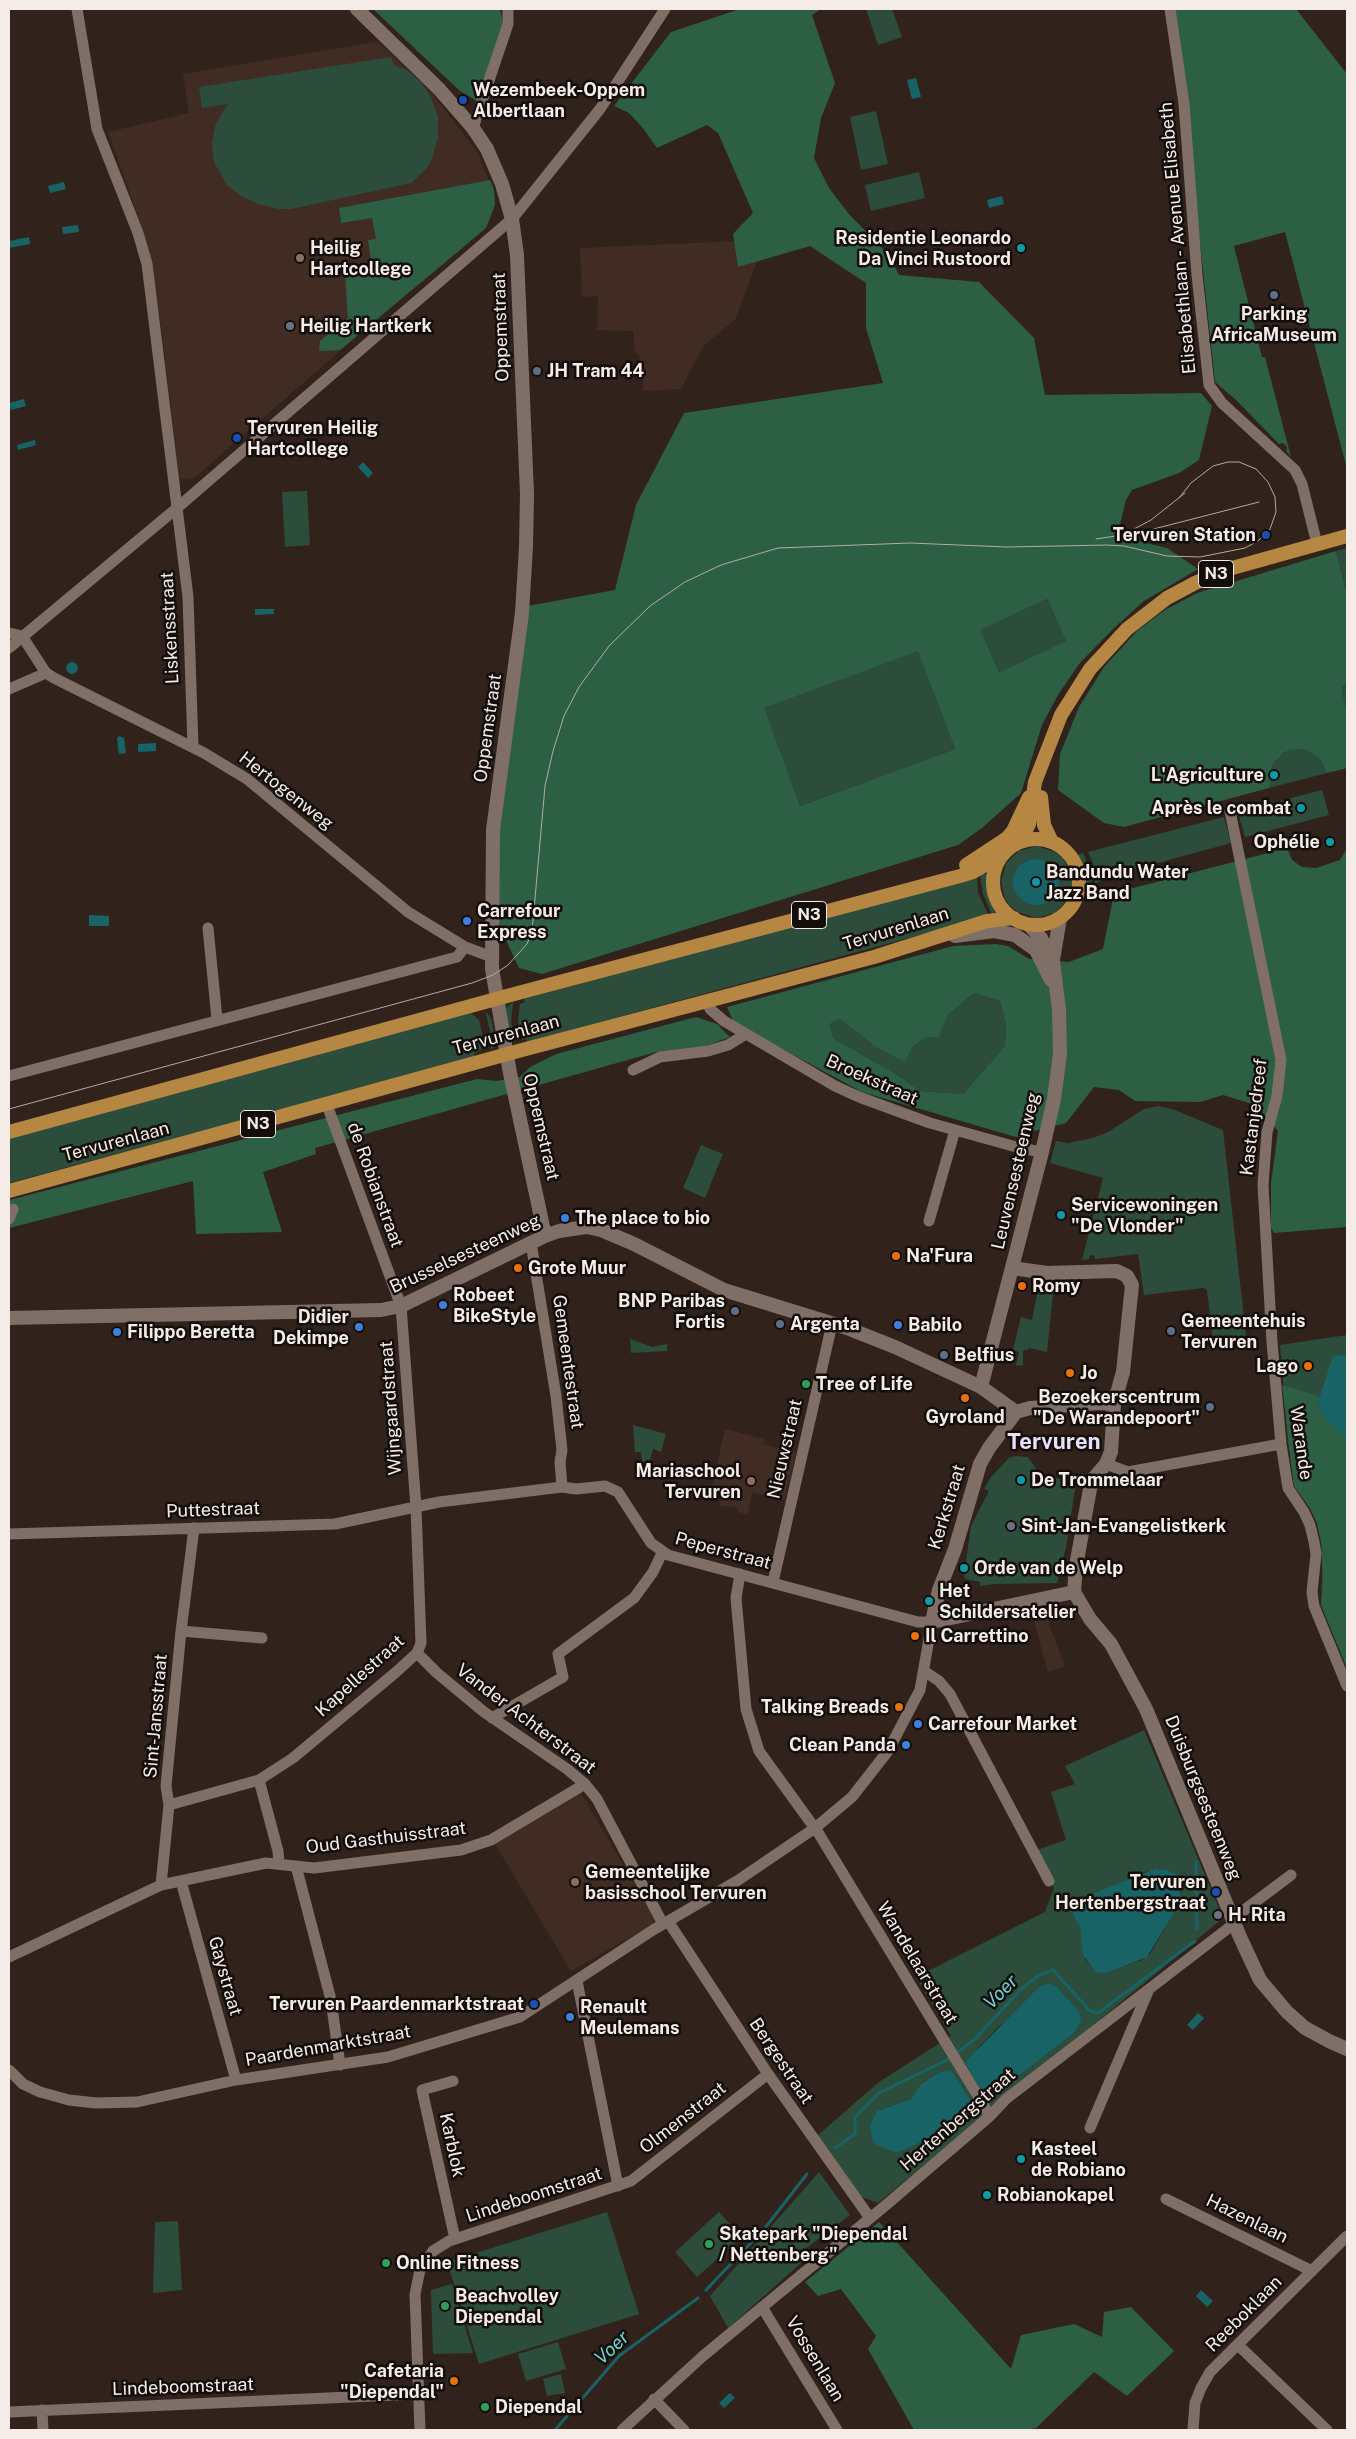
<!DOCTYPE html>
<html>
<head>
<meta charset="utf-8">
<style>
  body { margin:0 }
  #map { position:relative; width:1356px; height:2439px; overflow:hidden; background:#31231c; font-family:"Public Sans",sans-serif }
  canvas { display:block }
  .frame { position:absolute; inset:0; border:10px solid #f6ece7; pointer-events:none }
</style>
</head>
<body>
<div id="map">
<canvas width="1356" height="2439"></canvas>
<div class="frame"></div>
</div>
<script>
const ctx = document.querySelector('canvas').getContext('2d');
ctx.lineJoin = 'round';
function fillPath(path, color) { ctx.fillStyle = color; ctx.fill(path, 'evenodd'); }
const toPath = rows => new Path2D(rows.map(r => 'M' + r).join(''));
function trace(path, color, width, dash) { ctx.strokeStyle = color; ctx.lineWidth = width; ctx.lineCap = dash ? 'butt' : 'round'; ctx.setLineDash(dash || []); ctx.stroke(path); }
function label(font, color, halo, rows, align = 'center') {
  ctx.font = font + ' "Public Sans",sans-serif'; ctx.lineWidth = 5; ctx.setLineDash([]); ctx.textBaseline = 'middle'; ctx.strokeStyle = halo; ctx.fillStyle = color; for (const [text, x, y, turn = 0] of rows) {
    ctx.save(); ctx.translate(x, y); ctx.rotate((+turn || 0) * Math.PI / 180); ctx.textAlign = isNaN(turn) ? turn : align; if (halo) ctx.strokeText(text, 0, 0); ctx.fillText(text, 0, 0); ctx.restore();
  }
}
fillPath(toPath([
  [378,42,432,93,478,153,495,198,489,223,462,249,364,330,194,478,182,479,179,478,163,341,151,267,141,225,108,132,189,113,183,74],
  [765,240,735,320,704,345,681,389,643,391,643,375,640,375,639,354,635,353,633,331,597,330,598,296,582,297,580,248],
  [725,1429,764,1439,763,1444,796,1452,785,1500,752,1493,748,1514,737,1512,738,1507,720,1506,721,1493,711,1492],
  [1047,1610,1050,1627,1065,1666,1048,1672,1032,1614],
  [581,1793,655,1919,653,1924,571,1971,495,1844]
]), '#402c22');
fillPath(toPath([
  [866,9,892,9,902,37,878,45],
  [391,57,394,65,407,70,421,82,431,97,438,117,438,138,432,159,427,168,411,183,291,209,278,209,258,204,241,196,227,185,214,162,212,143,216,123,228,104,202,108,199,87],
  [876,111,888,164,861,170,850,117],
  [919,172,925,198,871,211,865,185],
  [307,491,310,545,285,547,282,492],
  [1347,548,1347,594,1336,551],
  [1047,599,1066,641,999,672,979,630],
  [918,650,955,749,800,806,763,708],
  [1347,684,1347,716,1340,686],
  [1293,749,1304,749,1314,754,1322,762,1327,773,1269,788,1269,775,1273,764,1283,753],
  [1322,790,1329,815,1245,837,1238,812],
  [1224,817,1231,843,1110,876,1095,884,1093,863,1088,852],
  [1037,846,1055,852,1062,857,1071,873,1072,883,1067,900,1061,907,1054,913,1036,918,1018,912,1011,907,1005,899,1001,881,1006,864,1012,857,1019,851],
  [1037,859,1048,862,1014,876,1025,862],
  [1083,853,1090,868,1092,885,1085,889,1083,867,1077,855],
  [988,873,989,896,998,914,992,915,983,894,980,875],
  [977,876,978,893,989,916,527,1042,527,1039,522,1040,518,1022,520,1004,525,1002,524,999],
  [974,993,1000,1001,1006,1025,1005,1046,963,1094,920,1091,896,1074,833,1038,830,1024,840,1019,874,1046,912,1047,926,1037,939,1037,948,1015],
  [513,1002,511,1022,515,1043,509,1035,506,1008],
  [485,1011,491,1018,495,1038,496,1045,491,1050,491,1034],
  [471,1013,479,1020,483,1037,481,1050,474,1054,475,1057,9,1183,9,1139],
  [1158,1106,1172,1109,1223,1130,1246,1336,1213,1340,1207,1290,1203,1288,1144,1295,1138,1254,1095,1259,1094,1255,1089,1256,1090,1259,1082,1260,1103,1178,1050,1163,1056,1141,1068,1143,1093,1138,1108,1132,1144,1109],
  [701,1145,723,1154,705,1198,683,1188],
  [1038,1289,1053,1294,1047,1352,1029,1348,1028,1350,1023,1350,1023,1366,1016,1365,1019,1352,1013,1350,1021,1317,1032,1320],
  [1347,1335,1347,1668,1321,1605,1323,1553,1317,1523,1310,1508,1294,1486,1288,1443,1280,1345],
  [630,1339,652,1347,667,1344,667,1351,631,1353],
  [633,1425,666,1434,661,1452,653,1449,650,1460,647,1459,645,1463,642,1461,641,1452,635,1452],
  [1015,1456,1028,1457,1037,1470,1051,1477,1076,1483,1066,1547,1057,1583,995,1584,980,1586,980,1582,965,1579,964,1576,971,1526,989,1491,984,1489,991,1477,1009,1458],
  [1144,1730,1223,1918,878,2203,859,2196,818,2135,879,2082,951,2036,916,1977,1045,1912,1054,1888,1034,1851,1066,1840,1051,1792,1075,1784,1065,1766],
  [1160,1869,1180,1879,1181,1901,1150,1954,1142,1960,1115,1970,1095,1972,1085,1959,1080,1927,1073,1916,1082,1898,1095,1894,1146,1872],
  [1057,1987,1079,2013,1073,2034,989,2097,983,2094,977,2049,999,2026],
  [937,2073,972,2103,971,2116,961,2125,897,2153,877,2111,911,2099,920,2085],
  [819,2172,850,2215,797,2255,802,2262,728,2328,710,2296],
  [607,2212,639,2314,479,2364,447,2262],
  [719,2212,742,2237,697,2277,675,2252],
  [178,2221,182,2290,153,2293,155,2222],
  [452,2284,473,2353,433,2354,431,2290],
  [558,2342,566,2369,526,2381,518,2354],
  [561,2374,565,2393,547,2396,543,2379]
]), '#2c4d3b');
fillPath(toPath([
  [373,9,500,9,503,23,477,101,460,91],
  [740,9,821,9,812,15,835,83,821,118,814,158,829,188,848,213,888,254,899,275,979,282,1034,338,1045,395,1201,393,1212,406,1199,460,1179,473,1132,490,1126,500,1117,536,1167,548,1198,569,1144,601,1114,628,1079,664,1058,695,1042,725,1021,793,982,828,958,845,542,974,519,968,498,923,494,859,522,607,615,590,636,505,684,413,883,383,866,328,866,283,810,246,738,267,733,234,753,213,718,133,707,125,657,148,642,127,629,113,614,106,671,32],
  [1047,599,1066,641,999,672,980,630],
  [918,651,955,749,800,806,764,708],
  [1175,9,1296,9,1347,74,1347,469,1285,232,1234,246,1262,357,1265,357,1291,457,1286,451,1287,447,1283,443,1279,444,1235,399,1215,382],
  [490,180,494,190,495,205,486,228,340,350,319,351,320,341,348,318,345,274,354,269,372,267,368,240,376,239,372,218,341,223,339,208],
  [1336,551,1347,594,1347,684,1341,686,1347,716,1347,768,1327,773,1322,762,1314,754,1304,749,1293,749,1283,753,1273,764,1269,775,1269,788,1124,827,1104,823,1058,790,1060,754,1079,707,1104,667,1138,630,1165,610,1197,593],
  [1287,848,1292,860,1302,867,1316,868,1340,860,1347,848,1347,1227,1274,1233,1271,1228,1271,1183,1278,1131,1256,1105,1223,1095,1200,1102,1135,1101,1119,1090,1094,1087,1066,1123,1034,1131,1028,1136,1016,1137,862,1092,734,1023,727,1007,953,946,996,944,1008,946,1029,959,1069,962,1103,949,1114,893],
  [974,993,1000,1001,1006,1025,1005,1046,963,1094,920,1091,896,1074,833,1038,830,1024,840,1019,874,1046,905,1062,912,1047,926,1037,939,1037,948,1015],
  [696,1017,717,1024,730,1037,706,1046,656,1052,315,1148,316,1154,263,1172,282,1232,196,1234,193,1181,9,1228,9,1200,477,1079,497,1081,520,1077,530,1067,556,1054],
  [1282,1385,1316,1395,1318,1406,1328,1421,1347,1438,1347,1668,1321,1605,1323,1582,1321,1541,1317,1523,1310,1508,1294,1486],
  [879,2222,1011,2369,1021,2335,1074,2324,1102,2337,1104,2312,1131,2307,1174,2351,1127,2396,1094,2372,1036,2428,1027,2430,914,2430,868,2349,876,2336,841,2289,818,2296,805,2282]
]), '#2d5f45');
fillPath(toPath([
  [916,78,921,97,912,99,907,80],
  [64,182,66,189,50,193,48,186],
  [1002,196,1004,204,989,208,987,200],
  [78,225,79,232,63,234,62,227],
  [29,237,30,244,9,248,9,241],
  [24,399,26,406,11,410,9,403],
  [35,440,36,445,18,450,17,445],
  [363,462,373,473,368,478,358,467],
  [255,609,274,609,274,614,255,615],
  '66 668a6 6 0 1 1 12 0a6 6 0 1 1-12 0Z',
  [119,736,124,738,126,753,119,754,117,738],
  [156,743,156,751,138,752,138,744],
  '1013 882a23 23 0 1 1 46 0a23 23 0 1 1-46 0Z',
  [89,915,109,916,109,926,89,926],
  [1347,1355,1347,1438,1328,1421,1319,1407,1316,1397,1320,1396,1333,1356],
  [1155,1869,1166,1870,1178,1875,1181,1899,1179,1905,1147,1957,1115,1970,1104,1973,1095,1972,1083,1955,1080,1927,1073,1916,1073,1907,1082,1898],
  [1050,1983,1057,1987,1079,2012,1081,2021,1078,2026,1073,2034,989,2098,983,2094,966,2064,967,2060,1039,1987],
  [1198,2013,1204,2018,1193,2030,1187,2025],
  [951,2070,972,2103,971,2116,961,2125,897,2153,873,2143,870,2126,877,2111,911,2099,920,2085,937,2073],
  [1201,2290,1213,2301,1207,2307,1196,2296],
  [730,2393,735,2398,724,2408,719,2403]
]), '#186366');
trace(toPath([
  [1196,1862,1197,1929],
  [835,2148,855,2134,855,2117,879,2093,947,2060,975,2039,1020,1990,1038,1976,1053,1970,1090,2011,1098,2013,1195,1941],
  [706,2290,765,2228,807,2174],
  [555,2430,619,2356,698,2298]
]), '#186366', 3);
trace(toPath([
  [77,9,97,129,138,233,147,264,188,597,193,747],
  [1170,9,1184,104,1197,275,1209,385,1222,403,1295,470,1302,484,1317,544],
  [473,128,508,24,508,9],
  [9,633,22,636],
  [22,636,46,673,54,678,204,753,247,779,408,912,465,947,492,957],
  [9,648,177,508,512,219,600,109,665,9],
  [9,689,46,673],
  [1230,811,1281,1060,1277,1096,1267,1132,1263,1185,1272,1342,1281,1444,1288,1488,1304,1512,1310,1525,1314,1542,1316,1554,1312,1592,1314,1606,1347,1686],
  [208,928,217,1019],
  [708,1001,710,1009,724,1021,835,1086,859,1097,930,1123,1020,1148,1042,1152],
  [633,1070,660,1057,708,1051,728,1045,746,1034],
  [9,1076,457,957,465,947],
  [9,1219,13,1209],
  [929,1221,955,1130],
  [531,1243,556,1396,562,1450,560,1462,562,1487],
  [1106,1464,1128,1472,1281,1444],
  [9,1534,335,1524,439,1502,562,1487,576,1489,605,1486,618,1492,651,1543,668,1555,918,1622,932,1622,920,1690,888,1751,852,1797,815,1828,737,1881,653,1930,520,2017,388,2057,236,2080,137,2102,96,2103,69,2100,40,2092,23,2084,9,2070],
  [740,1574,736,1598,746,1709,759,1751,819,1834,990,2116],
  [773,1582,832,1324],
  [181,1631,262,1638],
  [417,1653,437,1673,484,1712,567,1769,585,1784,597,1799,663,1924],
  [924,1671,939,1681,950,1694,1049,1881],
  [492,1718,563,1677,558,1654,634,1598,653,1572,662,1553],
  [259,1780,278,1851,279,1863],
  [169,1805,259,1780,293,1758,395,1673,417,1653,421,1643,416,1507,401,1306,327,1105],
  [296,1866,331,2000,340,2065],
  [181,1881,236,2080],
  [161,1885,169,1805,166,1786,181,1631,194,1528],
  [668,1921,768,2074,870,2218],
  [9,1957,161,1885,266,1863,314,1868,461,1850,491,1840,585,1784],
  [577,1981,618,2186],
  [453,2081,422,2090,455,2239],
  [1090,2128,1149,1989],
  [1166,2199,1312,2271],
  [762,2307,837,2430],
  [1238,2345,1327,2430],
  [654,2399,684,2430],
  [42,2410,43,2430],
  [9,2412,419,2394],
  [420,2430,415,2294,420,2270,433,2251,449,2241,631,2181,768,2074],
  [622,2430,703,2356,886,2205,990,2116,1006,2099,1235,1923,1239,1914,1291,1875],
  [1193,2430,1195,2403,1201,2388,1210,2372,1347,2236]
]), '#806f67', 11);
trace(toPath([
  [357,9,439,89,473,128,487,149,502,184,512,219,517,255,527,494,526,547,522,613,493,830,492,969,510,1073,545,1236],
  [955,936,994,931,1015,935,1036,950,1051,980],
  [1053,960,1060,918],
  [1012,1268,1047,1273,1117,1271,1127,1276,1132,1285,1123,1372,1114,1404,1111,1452,1106,1464,1093,1479,1090,1489,1076,1566,1074,1592],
  [9,1318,381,1310,401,1306,545,1236,559,1231,586,1227,601,1230,634,1244,724,1290,847,1328,895,1347,981,1387,1016,1412],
  [981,1387,1042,1152,1054,1099,1060,1054,1059,1010,1053,961,1041,938,1029,925],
  [1016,1412,989,1448,980,1464,955,1549,939,1590,932,1622,1074,1592],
  [1016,1412,1030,1408,1100,1403,1114,1404],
  [1074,1592,1090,1619,1111,1644,1146,1709,1240,1937,1260,1980,1287,2012,1305,2028,1329,2041,1347,2049]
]), '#806f67', 14);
trace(toPath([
  [1041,797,1044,825,1052,842],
  '993 882a43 43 0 1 1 86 0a43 43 0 1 1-86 0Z',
  [1021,841,1029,824,1035,782,1061,715,1090,669,1127,629,1167,598,1195,583,1225,570,1347,536],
  [966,865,1007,838,1013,831,1029,797],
  [9,1132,518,993,960,876,973,872,1001,856],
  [9,1191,522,1050,874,957,987,921,1014,918]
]), '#b68643', 14);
trace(toPath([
  [1134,529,1151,520,1185,493],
  [1096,539,1142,532,1259,502],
  [9,1109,472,983,493,975,508,965,527,944,532,932,545,786,553,751,564,716,579,687,609,646,650,606,685,582,721,565,778,548,910,543,1007,547,1107,545,1124,546,1167,556,1200,557,1245,548,1258,541,1270,529,1276,512,1275,497,1268,482,1256,469,1239,462,1228,462,1213,466,1191,483,1179,498]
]), '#b5aaa4', 1);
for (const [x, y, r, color] of [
  [463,100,5,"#1a4fb4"],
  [1021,248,5,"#0f9aa8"],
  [300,258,5,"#8d6e63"],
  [1274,295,5,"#5c6f8a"],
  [290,326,5,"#6b7280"],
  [537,371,5,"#5c6f8a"],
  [237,438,5,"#1a4fb4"],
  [1266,535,5,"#1a4fb4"],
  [1274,775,5,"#0f9aa8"],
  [1301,808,5,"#0f9aa8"],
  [1330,842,5,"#0f9aa8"],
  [1036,882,5,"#0f9aa8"],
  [467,921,5,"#3f7fe0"],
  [1061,1215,5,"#0f9aa8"],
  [565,1218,5,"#3f7fe0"],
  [896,1256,5,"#e8710a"],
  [518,1268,5,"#e8710a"],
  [1022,1286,5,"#e8710a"],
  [443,1305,5,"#3f7fe0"],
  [735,1311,5,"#5c6f8a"],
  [780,1324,5,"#5c6f8a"],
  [898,1325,5,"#3f7fe0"],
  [359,1327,5,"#3f7fe0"],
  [1171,1331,5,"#5c6f8a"],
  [117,1332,5,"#3f7fe0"],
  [944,1355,5,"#5c6f8a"],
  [1308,1366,5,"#e8710a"],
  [1070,1373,5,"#e8710a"],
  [806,1384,5,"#2e9e5b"],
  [965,1398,5,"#e8710a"],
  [1210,1407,5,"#5c6f8a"],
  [1021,1480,5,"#0f9aa8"],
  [751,1481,5,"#8d6e63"],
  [1011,1526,5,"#6b7280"],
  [964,1568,5,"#0f9aa8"],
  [929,1601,5,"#0f9aa8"],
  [915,1636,5,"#e8710a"],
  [899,1707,5,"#e8710a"],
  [918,1724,5,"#3f7fe0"],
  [906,1745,5,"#3f7fe0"],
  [575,1882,5,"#8d6e63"],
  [1216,1892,5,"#1a4fb4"],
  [1218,1915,5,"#6b7280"],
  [534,2004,5,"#1a4fb4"],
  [570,2017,5,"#3f7fe0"],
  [1021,2159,5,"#0f9aa8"],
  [987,2195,5,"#0f9aa8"],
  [709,2244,5,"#2e9e5b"],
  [386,2263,5,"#2e9e5b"],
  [445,2306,5,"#2e9e5b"],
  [454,2381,5,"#e8710a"],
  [485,2407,5,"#2e9e5b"]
]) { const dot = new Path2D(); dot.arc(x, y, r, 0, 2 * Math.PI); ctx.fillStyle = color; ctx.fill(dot); trace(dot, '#140e0b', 2); }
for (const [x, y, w] of [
  [1216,574,35],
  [809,915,35],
  [258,1124,35]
]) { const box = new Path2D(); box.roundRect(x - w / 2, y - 13.5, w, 27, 4); ctx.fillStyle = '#140e0b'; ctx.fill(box); trace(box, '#f6ece7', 1); }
label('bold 16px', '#f6ece7', null, [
  ["N3",1216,574],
  ["N3",809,915],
  ["N3",258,1124]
]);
label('bold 18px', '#f6ece7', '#140e0b', [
  ["Wezembeek-Oppem",473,90],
  ["Albertlaan",473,111],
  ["Residentie Leonardo",1011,238,"right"],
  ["Da Vinci Rustoord",1011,259,"right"],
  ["Heilig",310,248],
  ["Hartcollege",310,269],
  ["Parking",1274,314,"center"],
  ["AfricaMuseum",1274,335,"center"],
  ["Heilig Hartkerk",300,326],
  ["JH Tram 44",547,371],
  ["Tervuren Heilig",247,428],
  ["Hartcollege",247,449],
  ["Tervuren Station",1256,535,"right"],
  ["L'Agriculture",1264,775,"right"],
  ["Après le combat",1291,808,"right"],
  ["Ophélie",1320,842,"right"],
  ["Bandundu Water",1046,872],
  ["Jazz Band",1046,893],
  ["Carrefour",477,911],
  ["Express",477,932],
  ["Servicewoningen",1071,1205],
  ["\"De Vlonder\"",1071,1226],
  ["The place to bio",575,1218],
  ["Na'Fura",906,1256],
  ["Grote Muur",528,1268],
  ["Romy",1032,1286],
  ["Robeet",453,1295],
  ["BikeStyle",453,1316],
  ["BNP Paribas",725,1301,"right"],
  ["Fortis",725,1322,"right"],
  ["Didier",349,1317,"right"],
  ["Dekimpe",349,1338,"right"],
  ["Gemeentehuis",1181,1321],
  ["Tervuren",1181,1342],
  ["Argenta",790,1324],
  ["Babilo",908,1325],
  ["Filippo Beretta",127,1332],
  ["Belfius",954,1355],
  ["Lago",1298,1366,"right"],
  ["Jo",1080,1373],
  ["Tree of Life",816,1384],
  ["Bezoekerscentrum",1200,1397,"right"],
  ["\"De Warandepoort\"",1200,1418,"right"],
  ["Gyroland",965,1417,"center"],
  ["Mariaschool",741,1471,"right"],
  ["Tervuren",741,1492,"right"],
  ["De Trommelaar",1031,1480],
  ["Sint-Jan-Evangelistkerk",1021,1526],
  ["Orde van de Welp",974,1568],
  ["Het",939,1591],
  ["Schildersatelier",939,1612],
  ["Il Carrettino",925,1636],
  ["Talking Breads",889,1707,"right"],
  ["Carrefour Market",928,1724],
  ["Clean Panda",896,1745,"right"],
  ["Gemeentelijke",585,1872],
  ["basisschool Tervuren",585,1893],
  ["Tervuren",1206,1882,"right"],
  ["Hertenbergstraat",1206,1903,"right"],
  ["H. Rita",1228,1915],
  ["Tervuren Paardenmarktstraat",524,2004,"right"],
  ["Renault",580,2007],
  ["Meulemans",580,2028],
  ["Kasteel",1031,2149],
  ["de Robiano",1031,2170],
  ["Robianokapel",997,2195],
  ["Skatepark \"Diependal",719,2234],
  ["/ Nettenberg\"",719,2255],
  ["Online Fitness",396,2263],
  ["Beachvolley",455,2296],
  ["Diependal",455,2317],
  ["Cafetaria",444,2371,"right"],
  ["\"Diependal\"",444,2392,"right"],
  ["Diependal",495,2407]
], 'left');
label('18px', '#f6ece7', '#140e0b', [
  ["Elisabethlaan - Avenue Elisabeth",1178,238,-95],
  ["Oppemstraat",501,327,-92],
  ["Liskensstraat",170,628,-93],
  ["Oppemstraat",488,728,-82],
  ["Hertogenweg",286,791,38],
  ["Tervurenlaan",896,929,-17],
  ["Tervurenlaan",506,1035,-15],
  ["Broekstraat",872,1080,24],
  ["Kastanjedreef",1254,1117,-83],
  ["Oppemstraat",541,1127,77],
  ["Tervurenlaan",116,1142,-15],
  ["Leuvensesteenweg",1016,1171,-77],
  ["de Robianstraat",375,1185,70],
  ["Brusselsesteenweg",465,1254,-25],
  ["Gemeentestraat",568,1362,82],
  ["Wijngaardstraat",391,1408,-94],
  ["Warande",1301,1443,82],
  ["Nieuwstraat",785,1449,-77],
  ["Kerkstraat",947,1507,-73],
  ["Puttestraat",213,1510,-2],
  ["Peperstraat",723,1551,15],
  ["Kapellestraat",360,1676,-42],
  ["Sint-Jansstraat",156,1716,-85],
  ["Vander Achterstraat",526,1719,37],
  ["Duisburgsesteenweg",1203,1798,68],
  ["Oud Gasthuisstraat",386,1838,-7],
  ["Wandelaarstraat",917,1963,59],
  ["Gaystraat",225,1976,74],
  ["Paardenmarktstraat",328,2046,-10],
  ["Bergestraat",781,2061,56],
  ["Olmenstraat",683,2118,-38],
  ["Hertenbergstraat",958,2120,-41],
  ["Karblok",452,2145,78],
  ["Lindeboomstraat",534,2195,-18],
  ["Hazenlaan",1247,2219,26],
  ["Reeboklaan",1244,2314,-45],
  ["Vossenlaan",815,2359,59],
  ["Lindeboomstraat",183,2387,-2]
]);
label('italic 19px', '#6ad6db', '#140e0b', [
  ["Voer",1001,1992,-45],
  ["Voer",612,2348,-43]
]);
label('bold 22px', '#e9dffb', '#140e0b', [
  ["Tervuren",1054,1442]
]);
</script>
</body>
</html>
